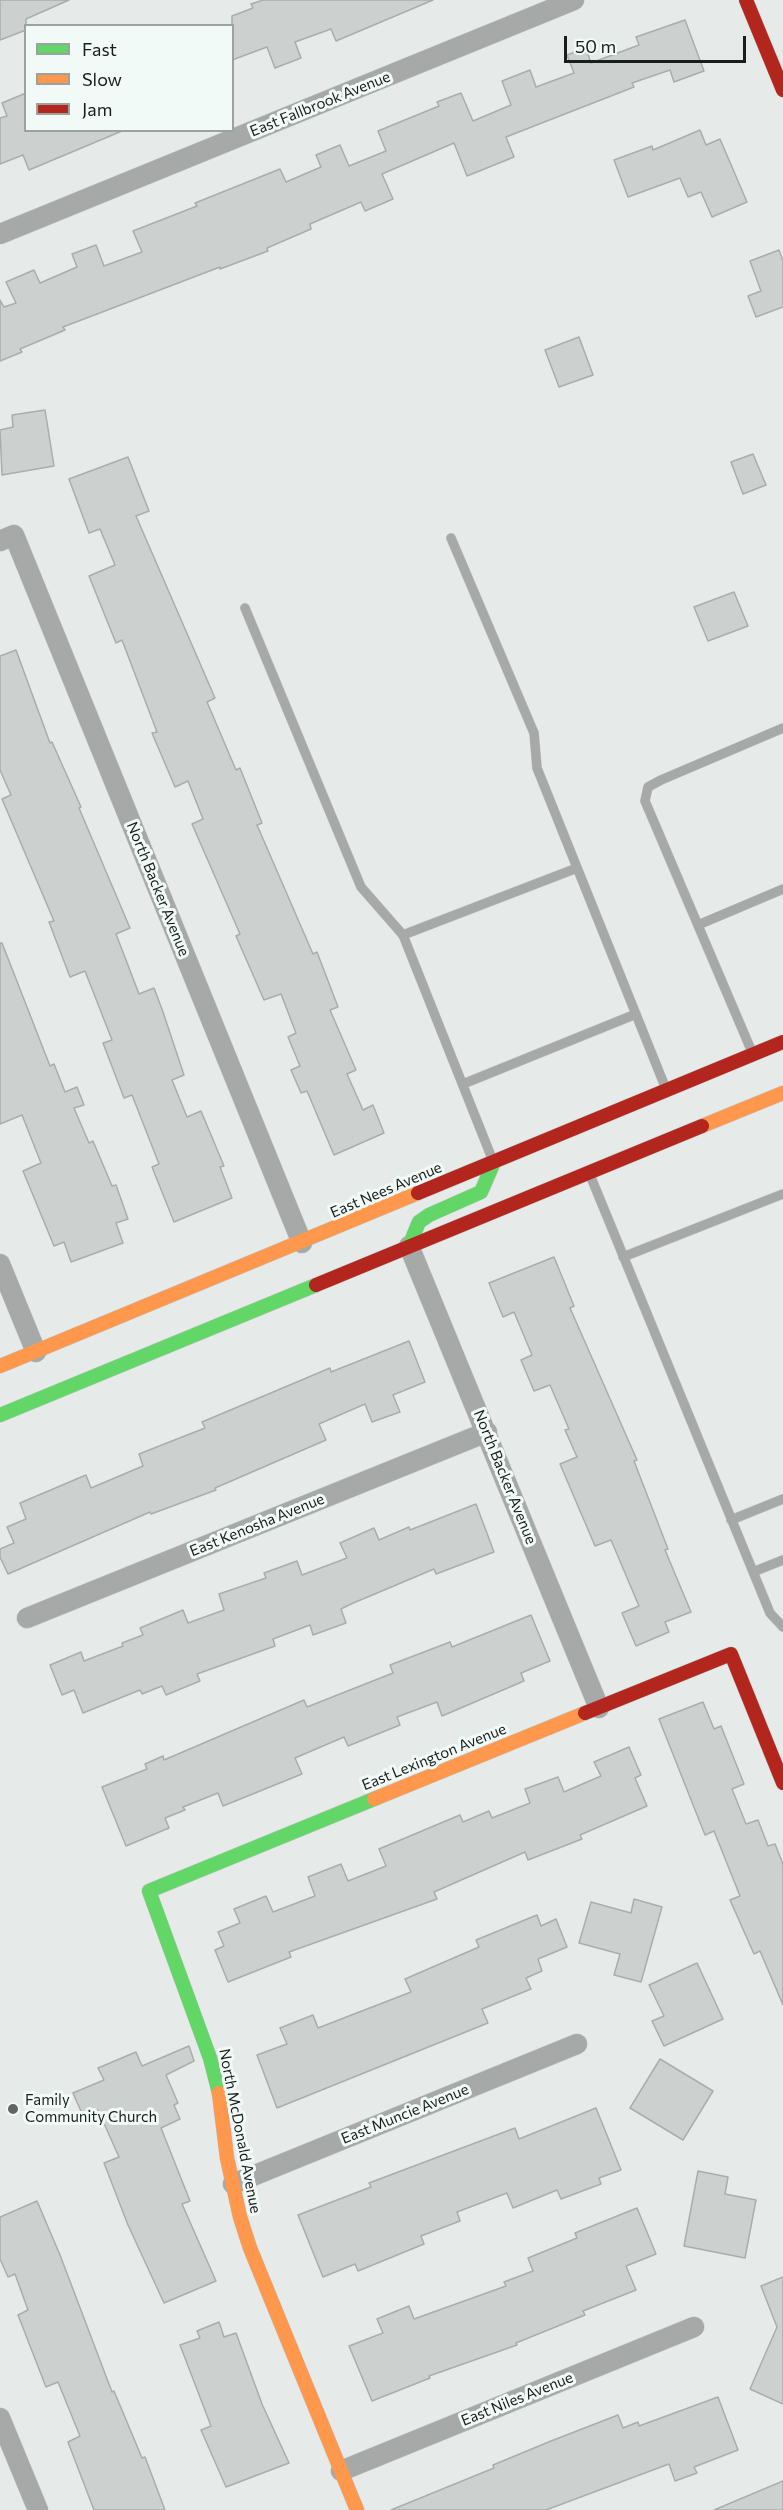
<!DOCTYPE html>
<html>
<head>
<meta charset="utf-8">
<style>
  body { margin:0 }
  #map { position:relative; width:783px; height:2510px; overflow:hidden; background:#e6ebe9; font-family:Commissioner,sans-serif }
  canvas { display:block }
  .legend { position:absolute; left:24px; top:24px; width:210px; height:108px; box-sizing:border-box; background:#f1faf6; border:2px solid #9ba29f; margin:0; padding:8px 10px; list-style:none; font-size:18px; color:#1a1d1c }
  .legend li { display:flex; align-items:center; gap:12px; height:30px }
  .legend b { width:30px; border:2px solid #9ba29f }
  .scale { position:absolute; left:564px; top:36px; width:182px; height:27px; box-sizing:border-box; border:3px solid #1a1d1c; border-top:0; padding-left:8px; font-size:18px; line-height:21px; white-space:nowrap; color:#1a1d1c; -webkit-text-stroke:4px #f1faf6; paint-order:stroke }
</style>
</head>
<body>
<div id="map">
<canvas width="783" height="2510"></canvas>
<ul class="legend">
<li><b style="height:8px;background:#63d668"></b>Fast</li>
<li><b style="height:8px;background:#ff974d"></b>Slow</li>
<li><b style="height:8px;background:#b3261e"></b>Jam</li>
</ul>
<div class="scale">50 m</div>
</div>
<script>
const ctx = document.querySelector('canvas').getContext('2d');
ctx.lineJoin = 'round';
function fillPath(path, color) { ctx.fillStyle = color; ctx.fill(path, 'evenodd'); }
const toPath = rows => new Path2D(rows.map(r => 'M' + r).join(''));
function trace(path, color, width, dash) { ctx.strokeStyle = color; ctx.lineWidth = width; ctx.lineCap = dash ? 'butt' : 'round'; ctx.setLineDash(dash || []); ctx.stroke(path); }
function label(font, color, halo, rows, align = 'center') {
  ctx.font = font + ' Commissioner,sans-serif'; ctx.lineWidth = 6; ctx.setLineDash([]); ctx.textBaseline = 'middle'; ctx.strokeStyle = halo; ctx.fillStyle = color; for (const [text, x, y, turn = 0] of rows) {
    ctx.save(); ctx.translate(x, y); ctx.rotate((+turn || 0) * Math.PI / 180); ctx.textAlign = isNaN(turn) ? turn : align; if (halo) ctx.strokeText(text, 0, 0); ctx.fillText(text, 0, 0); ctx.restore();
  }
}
const building = toPath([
  [0,0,69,0,26,19,26,30,0,40,0,0],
  [263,0,433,0,336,41,331,29,295,42,301,58,275,68,267,47,232,60,232,16,253,8,251,4,263,0],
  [685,20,704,71,674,82,670,70,632,83,634,87,506,137,514,157,467,176,454,143,382,174,393,199,365,211,361,202,310,224,311,229,267,248,268,251,220,269,220,267,63,327,65,330,20,349,22,352,0,361,0,300,4,307,16,303,6,282,34,270,40,283,77,267,72,254,96,245,104,266,142,252,133,231,197,206,195,203,280,169,286,182,321,167,316,155,340,145,349,166,386,151,378,131,439,106,437,102,461,93,473,121,511,105,502,81,530,70,536,87,574,73,567,55,586,48,591,63,639,45,636,37,685,20],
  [26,93,26,130,122,131,29,170,23,155,0,164,0,118,7,116,2,103,26,93],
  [700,130,706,145,720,139,747,202,712,217,701,192,688,197,680,178,628,197,614,160,652,146,653,150,700,130],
  [779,250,783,261,783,307,756,317,748,296,761,291,750,261,779,250],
  [579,337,593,375,559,387,545,350,579,337],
  [45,410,54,466,2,475,0,430,13,427,12,415,45,410],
  [753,454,766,485,743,494,731,462,753,454],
  [128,457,149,511,136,516,215,698,207,702,236,770,240,768,262,823,257,825,313,954,317,952,338,1007,330,1010,356,1070,347,1074,363,1110,373,1105,384,1133,334,1155,307,1091,301,1093,291,1070,300,1066,288,1037,296,1033,281,994,264,1000,236,936,240,934,192,824,203,819,188,781,175,787,152,733,157,732,122,640,116,643,89,576,115,565,100,529,89,533,69,479,128,457],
  [734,592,748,626,708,641,694,607,734,592],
  [16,650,50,743,52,742,81,807,79,808,130,928,116,934,139,994,154,988,163,1012,184,1075,172,1080,187,1117,201,1111,224,1166,220,1167,232,1198,174,1222,152,1167,159,1164,132,1095,124,1098,103,1043,112,1040,85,971,70,977,49,922,54,921,2,799,11,795,0,770,0,656,16,650],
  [0,943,2,943,50,1066,54,1064,65,1092,77,1087,84,1105,74,1108,89,1143,93,1141,112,1186,116,1185,128,1219,116,1223,123,1243,71,1262,64,1242,54,1246,23,1171,41,1163,22,1115,0,1124,0,943],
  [554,1257,574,1306,570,1308,637,1460,634,1461,668,1549,665,1550,691,1612,665,1622,669,1632,636,1646,622,1613,639,1606,611,1540,595,1546,560,1464,577,1457,565,1430,569,1429,550,1385,534,1391,521,1360,532,1355,514,1312,503,1317,489,1283,554,1257],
  [409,1341,425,1382,393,1395,400,1412,372,1422,365,1404,319,1424,326,1440,215,1488,216,1490,151,1514,150,1512,8,1574,0,1557,0,1549,14,1543,7,1527,26,1519,20,1503,86,1475,91,1488,143,1466,139,1454,205,1428,202,1422,330,1368,331,1372,409,1341],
  [476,1504,494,1552,436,1574,434,1569,351,1604,341,1609,346,1623,313,1635,310,1625,273,1639,275,1646,197,1674,200,1681,166,1695,162,1686,142,1694,140,1690,83,1713,74,1690,62,1695,50,1665,81,1652,84,1661,123,1646,122,1643,143,1635,140,1628,183,1610,188,1623,224,1610,219,1594,266,1578,264,1573,297,1561,302,1575,347,1558,340,1543,374,1528,379,1540,409,1527,410,1530,476,1504],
  [531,1615,550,1661,521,1673,524,1681,442,1716,437,1702,397,1717,400,1725,348,1746,344,1737,295,1758,302,1774,223,1806,218,1793,183,1807,185,1810,165,1818,169,1828,126,1846,102,1787,147,1769,145,1764,163,1756,164,1760,304,1700,307,1707,393,1673,390,1665,450,1642,452,1647,531,1615],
  [703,1702,714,1729,721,1726,744,1784,732,1789,746,1824,758,1820,768,1846,775,1844,783,1864,783,2005,760,1951,754,1954,730,1900,740,1896,714,1831,705,1835,659,1719,703,1702],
  [629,1747,641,1775,635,1778,647,1806,580,1835,582,1839,528,1860,525,1852,434,1892,437,1899,289,1952,291,1957,228,1982,215,1950,224,1946,218,1932,240,1923,234,1909,266,1896,273,1912,315,1896,308,1877,341,1864,348,1881,386,1866,379,1849,460,1815,463,1822,489,1811,492,1818,530,1803,525,1789,558,1777,564,1792,601,1776,594,1762,629,1747],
  [634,1899,662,1907,641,1982,614,1975,620,1954,579,1943,591,1902,631,1913,634,1899],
  [537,1915,541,1926,556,1919,567,1947,538,1959,542,1971,526,1978,531,1989,482,2009,488,2023,277,2108,257,2055,287,2044,280,2028,313,2015,318,2028,411,1992,405,1979,479,1947,476,1940,537,1915],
  [697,1963,723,2019,664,2046,652,2021,664,2016,649,1985,697,1963],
  [189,2046,194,2061,166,2075,178,2103,174,2105,180,2119,161,2128,190,2201,182,2204,216,2281,164,2303,128,2225,104,2163,119,2157,98,2110,83,2116,73,2093,104,2080,98,2068,136,2052,142,2066,189,2046],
  [660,2059,713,2091,683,2140,630,2108,660,2059],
  [596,2108,621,2170,599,2178,601,2184,561,2199,557,2190,513,2208,507,2193,457,2212,460,2221,421,2236,424,2244,358,2271,355,2264,323,2277,298,2215,371,2187,369,2183,515,2128,519,2139,596,2108],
  [698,2171,728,2177,725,2194,756,2200,745,2258,684,2246,698,2171],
  [37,2201,60,2255,112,2392,114,2391,142,2458,145,2457,165,2510,94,2510,68,2442,80,2436,58,2382,46,2387,18,2315,28,2310,15,2274,8,2277,0,2259,0,2217,37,2201],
  [637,2208,656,2254,626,2266,636,2290,583,2311,585,2315,516,2343,517,2345,429,2376,430,2378,372,2401,349,2346,383,2333,377,2319,409,2306,414,2319,506,2286,504,2282,533,2271,528,2258,577,2238,575,2233,637,2208],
  [783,2277,783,2404,750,2389,777,2327,761,2286,783,2277],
  [219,2322,224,2337,236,2333,262,2404,289,2463,226,2487,201,2430,211,2426,180,2345,200,2338,197,2331,219,2322],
  [718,2397,738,2450,694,2467,697,2473,675,2481,669,2464,546,2510,391,2510,494,2468,493,2465,551,2441,618,2415,623,2428,638,2422,639,2426,718,2397],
  [783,2481,783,2510,714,2510,783,2481]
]);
fillPath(building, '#ccd0cf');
trace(building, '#aaadac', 1.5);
const lane = toPath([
  [451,538,534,733,537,768,666,1089],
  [245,608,361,887,403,935],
  [698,925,783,889],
  [752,1052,645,801,648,787,661,780,783,728],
  [463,1084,636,1014],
  [493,1161,403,935,577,868],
  [590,1175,770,1613,783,1627],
  [623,1257,783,1194],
  [731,1520,783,1499],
  [753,1572,783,1560]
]);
const street = toPath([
  [0,234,574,0],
  [0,541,14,535,302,1243],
  [409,1246,599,1708],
  [0,1264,36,1352],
  [27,1618,487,1432],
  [233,2184,577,2044],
  [0,2418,38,2510],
  [341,2471,694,2327]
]);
const fast = toPath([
  [409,1246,419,1222,429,1215,481,1192,494,1162],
  [0,1415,316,1285],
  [219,2093,210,2058,149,1891,374,1799]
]);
const slow = toPath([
  [702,1126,783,1093],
  [0,1366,418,1193],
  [374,1799,585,1713],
  [219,2093,227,2158,240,2217,250,2248,357,2510]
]);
const jam = toPath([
  [746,0,783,90],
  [418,1193,783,1042],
  [316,1285,702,1126],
  [585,1713,731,1654,783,1783]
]);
trace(lane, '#c2c5c4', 10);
trace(street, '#c2c5c4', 21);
trace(fast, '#c2c5c4', 15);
trace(slow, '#c2c5c4', 15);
trace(jam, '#c2c5c4', 15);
trace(lane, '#a6a9a8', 9);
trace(street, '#a6a9a8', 20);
trace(fast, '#63d668', 14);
trace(slow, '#ff974d', 14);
trace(jam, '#b3261e', 14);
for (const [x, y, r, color] of [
  [13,2109,6,"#616564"]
]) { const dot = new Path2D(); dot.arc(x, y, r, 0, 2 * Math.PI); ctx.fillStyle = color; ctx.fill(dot); trace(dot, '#f1faf6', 2); }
label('15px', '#1a1d1c', '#f1faf6', [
  ["East Fallbrook Avenue",320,104,-22],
  ["North Backer Avenue",158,889,68],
  ["East Nees Avenue",386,1190,-23],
  ["North Backer Avenue",505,1477,68],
  ["East Kenosha Avenue",257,1525,-22],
  ["East Lexington Avenue",434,1757,-22],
  ["East Muncie Avenue",405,2114,-22],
  ["North McDonald Avenue",240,2131,79],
  ["East Niles Avenue",517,2399,-22]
]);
label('15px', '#1a1d1c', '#f1faf6', [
  ["Family",25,2100],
  ["Community Church",25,2117]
], 'left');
</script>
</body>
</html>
